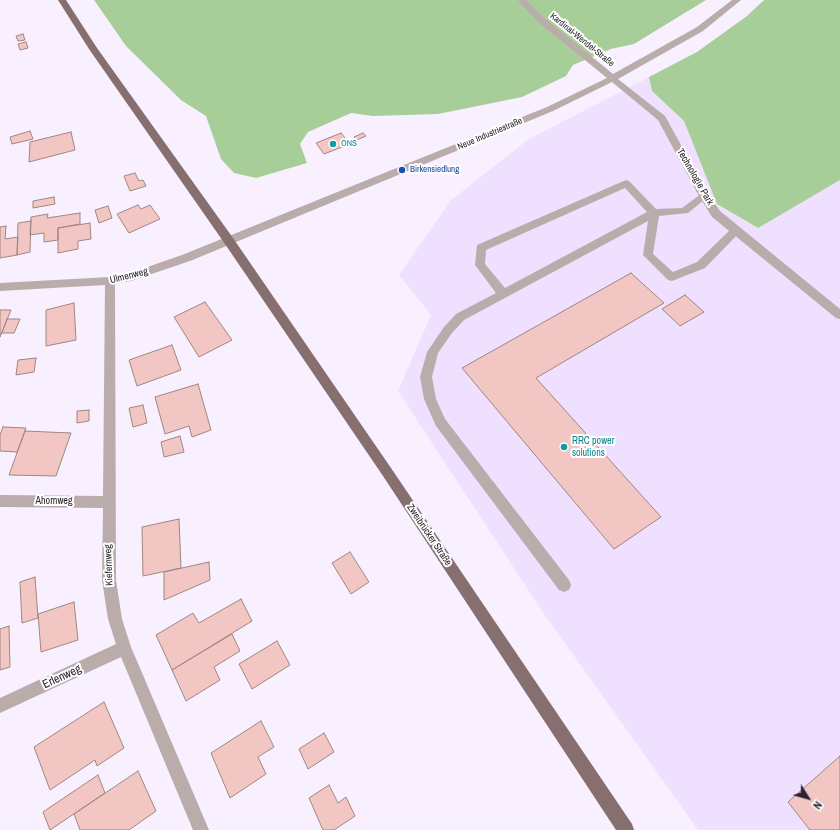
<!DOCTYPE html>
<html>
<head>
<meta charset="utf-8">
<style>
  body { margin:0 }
  #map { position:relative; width:840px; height:830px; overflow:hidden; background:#f8f0ff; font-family:"Archivo Narrow",sans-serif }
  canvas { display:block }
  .north { position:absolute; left:788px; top:778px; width:40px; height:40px; -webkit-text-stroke:3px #fff; paint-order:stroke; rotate:127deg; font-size:11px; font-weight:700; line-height:16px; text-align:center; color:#28232c }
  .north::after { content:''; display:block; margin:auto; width:14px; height:18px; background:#28232c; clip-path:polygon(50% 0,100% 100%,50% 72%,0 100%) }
</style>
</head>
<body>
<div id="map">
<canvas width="840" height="830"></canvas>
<div class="north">N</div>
</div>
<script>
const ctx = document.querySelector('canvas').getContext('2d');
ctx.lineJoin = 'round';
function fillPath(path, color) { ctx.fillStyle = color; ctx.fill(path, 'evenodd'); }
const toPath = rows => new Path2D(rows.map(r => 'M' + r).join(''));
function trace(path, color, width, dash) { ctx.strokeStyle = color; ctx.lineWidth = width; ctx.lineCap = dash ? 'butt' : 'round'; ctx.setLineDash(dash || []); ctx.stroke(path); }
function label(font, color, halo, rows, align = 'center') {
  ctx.font = font + ' "Archivo Narrow",sans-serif'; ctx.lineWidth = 4; ctx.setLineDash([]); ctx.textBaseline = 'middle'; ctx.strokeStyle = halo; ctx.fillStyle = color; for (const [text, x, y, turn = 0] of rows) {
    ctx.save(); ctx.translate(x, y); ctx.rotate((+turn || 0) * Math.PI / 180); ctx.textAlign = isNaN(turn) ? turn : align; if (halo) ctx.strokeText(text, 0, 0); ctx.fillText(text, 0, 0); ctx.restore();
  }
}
fillPath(toPath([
  [649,77,652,91,684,121,717,204,757,228,840,180,840,830,698,830,542,611,398,391,431,315,399,275,451,200,529,139]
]), '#f0e0ff');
fillPath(toPath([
  [94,0,706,0,634,44,611,49,573,65,566,76,522,97,438,114,373,116,351,113,308,132,300,144,307,163,256,178,234,173,221,159,206,116,181,100,126,46],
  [764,0,840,0,840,180,758,228,717,204,684,121,652,91,649,77,697,52,747,16]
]), '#a7cd98');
const building = toPath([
  [23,34,25,40,18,41,16,36,23,34],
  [26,42,28,48,20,50,18,44,26,42],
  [30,131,33,139,12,144,10,137,30,131],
  [71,132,75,150,29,162,30,142,71,132],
  [341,133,350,144,324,154,316,143,341,133],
  [363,133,366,136,357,140,354,137,363,133],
  [135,173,139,181,143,180,146,186,130,191,124,176,135,173],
  [54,197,55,204,33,208,33,201,54,197],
  [138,205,141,209,150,205,160,219,129,233,117,214,138,205],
  [108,206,112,218,99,223,95,210,108,206],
  [80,213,80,224,58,228,58,240,44,242,44,233,30,235,31,217,48,214,47,218,80,213],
  [31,221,30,252,17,255,18,223,31,221],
  [90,223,91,239,78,241,78,249,58,253,58,228,90,223],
  [6,226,5,239,18,237,17,255,0,258,0,227,6,226],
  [631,273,664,303,536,378,661,517,614,549,462,368,631,273],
  [685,295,704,312,680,326,662,309,685,295],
  [205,302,232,340,199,357,174,317,205,302],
  [74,303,76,340,46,346,46,310,74,303],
  [0,310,11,310,0,337,0,310],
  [7,319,20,319,14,333,2,333,7,319],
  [172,345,181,370,137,386,129,360,172,345],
  [36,358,34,372,16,375,18,360,36,358],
  [198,384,211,430,192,437,189,426,165,434,155,397,198,384],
  [143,405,147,423,133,427,129,408,143,405],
  [89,410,89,421,77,423,77,411,89,410],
  [3,427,26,428,17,452,0,451,0,435,3,427],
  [25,431,71,433,56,476,9,475,25,431],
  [180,436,184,452,164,457,161,442,180,436],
  [179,519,181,568,143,576,142,527,179,519],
  [350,552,369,582,351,594,332,563,350,552],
  [209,562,210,580,164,600,164,572,209,562],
  [35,577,38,618,22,623,20,582,35,577],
  [241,599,252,621,172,670,156,635,193,613,199,623,241,599],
  [74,602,78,640,41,652,38,614,74,602],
  [9,626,10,667,0,670,0,629,9,626],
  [232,634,240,651,214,667,220,680,186,701,172,670,232,634],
  [277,641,290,665,252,689,239,664,277,641],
  [104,702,124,748,97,766,95,760,50,790,34,747,104,702],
  [261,721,274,747,258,757,266,774,230,798,211,753,261,721],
  [324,733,334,752,308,769,299,749,324,733],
  [840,756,840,830,810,830,788,802,840,756],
  [138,771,156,811,129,830,80,830,74,814,138,771],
  [98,775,105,793,50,830,43,812,98,775],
  [329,785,338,803,346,797,355,816,334,830,323,830,309,798,329,785]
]);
fillPath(building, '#f2c7c3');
trace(building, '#a18582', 1);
fillPath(toPath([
  [626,180,629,181,656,209,682,208,701,194,704,193,709,196,688,213,659,216,653,254,673,272,697,262,732,228,740,228,741,231,705,268,672,281,668,280,643,255,648,221,464,320,452,333,438,353,432,377,436,399,445,419,569,580,571,585,569,590,564,592,559,590,436,426,424,399,420,377,427,352,444,327,456,314,496,293,475,265,477,245,626,180],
  [625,188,647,212,505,288,485,264,486,250,625,188]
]), '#b9acab');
fillPath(toPath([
  [518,0,526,0,543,17,613,74,697,27,732,0,741,0,703,31,618,79,665,116,708,194,720,211,840,309,840,319,836,318,712,217,699,196,658,120,612,82,553,111,190,261,131,281,115,284,116,580,122,619,131,647,209,830,193,830,121,657,0,713,0,698,116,644,108,619,102,580,103,508,0,507,0,495,103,496,105,285,0,291,0,283,110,277,130,273,182,255,547,107,607,78,537,21,518,0]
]), '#b9acab');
fillPath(toPath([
  [58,0,66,0,97,48,233,238,391,468,632,824,634,830,616,830,383,476,225,244,89,49,58,0]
]), '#876f70');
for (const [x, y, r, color] of [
  [333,144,4,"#0f9aa8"],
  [402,170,4,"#1a4fb4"],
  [564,447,4,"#0f9aa8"]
]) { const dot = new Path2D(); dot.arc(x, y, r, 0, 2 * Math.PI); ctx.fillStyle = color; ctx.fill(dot); trace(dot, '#fff', 1.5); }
label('9px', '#28232c', '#fff', [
  ["Kardinal-Wendel-Straße",582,40,39],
  ["Neue Industriestraße",490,134,-23]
]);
label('9px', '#0d838f', '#fff', [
  ["ONS",341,144]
], 'left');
label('9px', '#164399', '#fff', [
  ["Birkensiedlung",410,170]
], 'left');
label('10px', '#28232c', '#fff', [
  ["Technologie Park",695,177,60],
  ["Ulmenweg",129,276,-14],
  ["Ahornweg",54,501],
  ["Zweibrücker Straße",429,535,56],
  ["Kiefernweg",109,565,-92]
]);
label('10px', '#0d838f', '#fff', [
  ["RRC power",572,441],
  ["solutions",572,453]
], 'left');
label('12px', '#28232c', '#fff', [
  ["Erlenweg",62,677,-25]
]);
</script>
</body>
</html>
